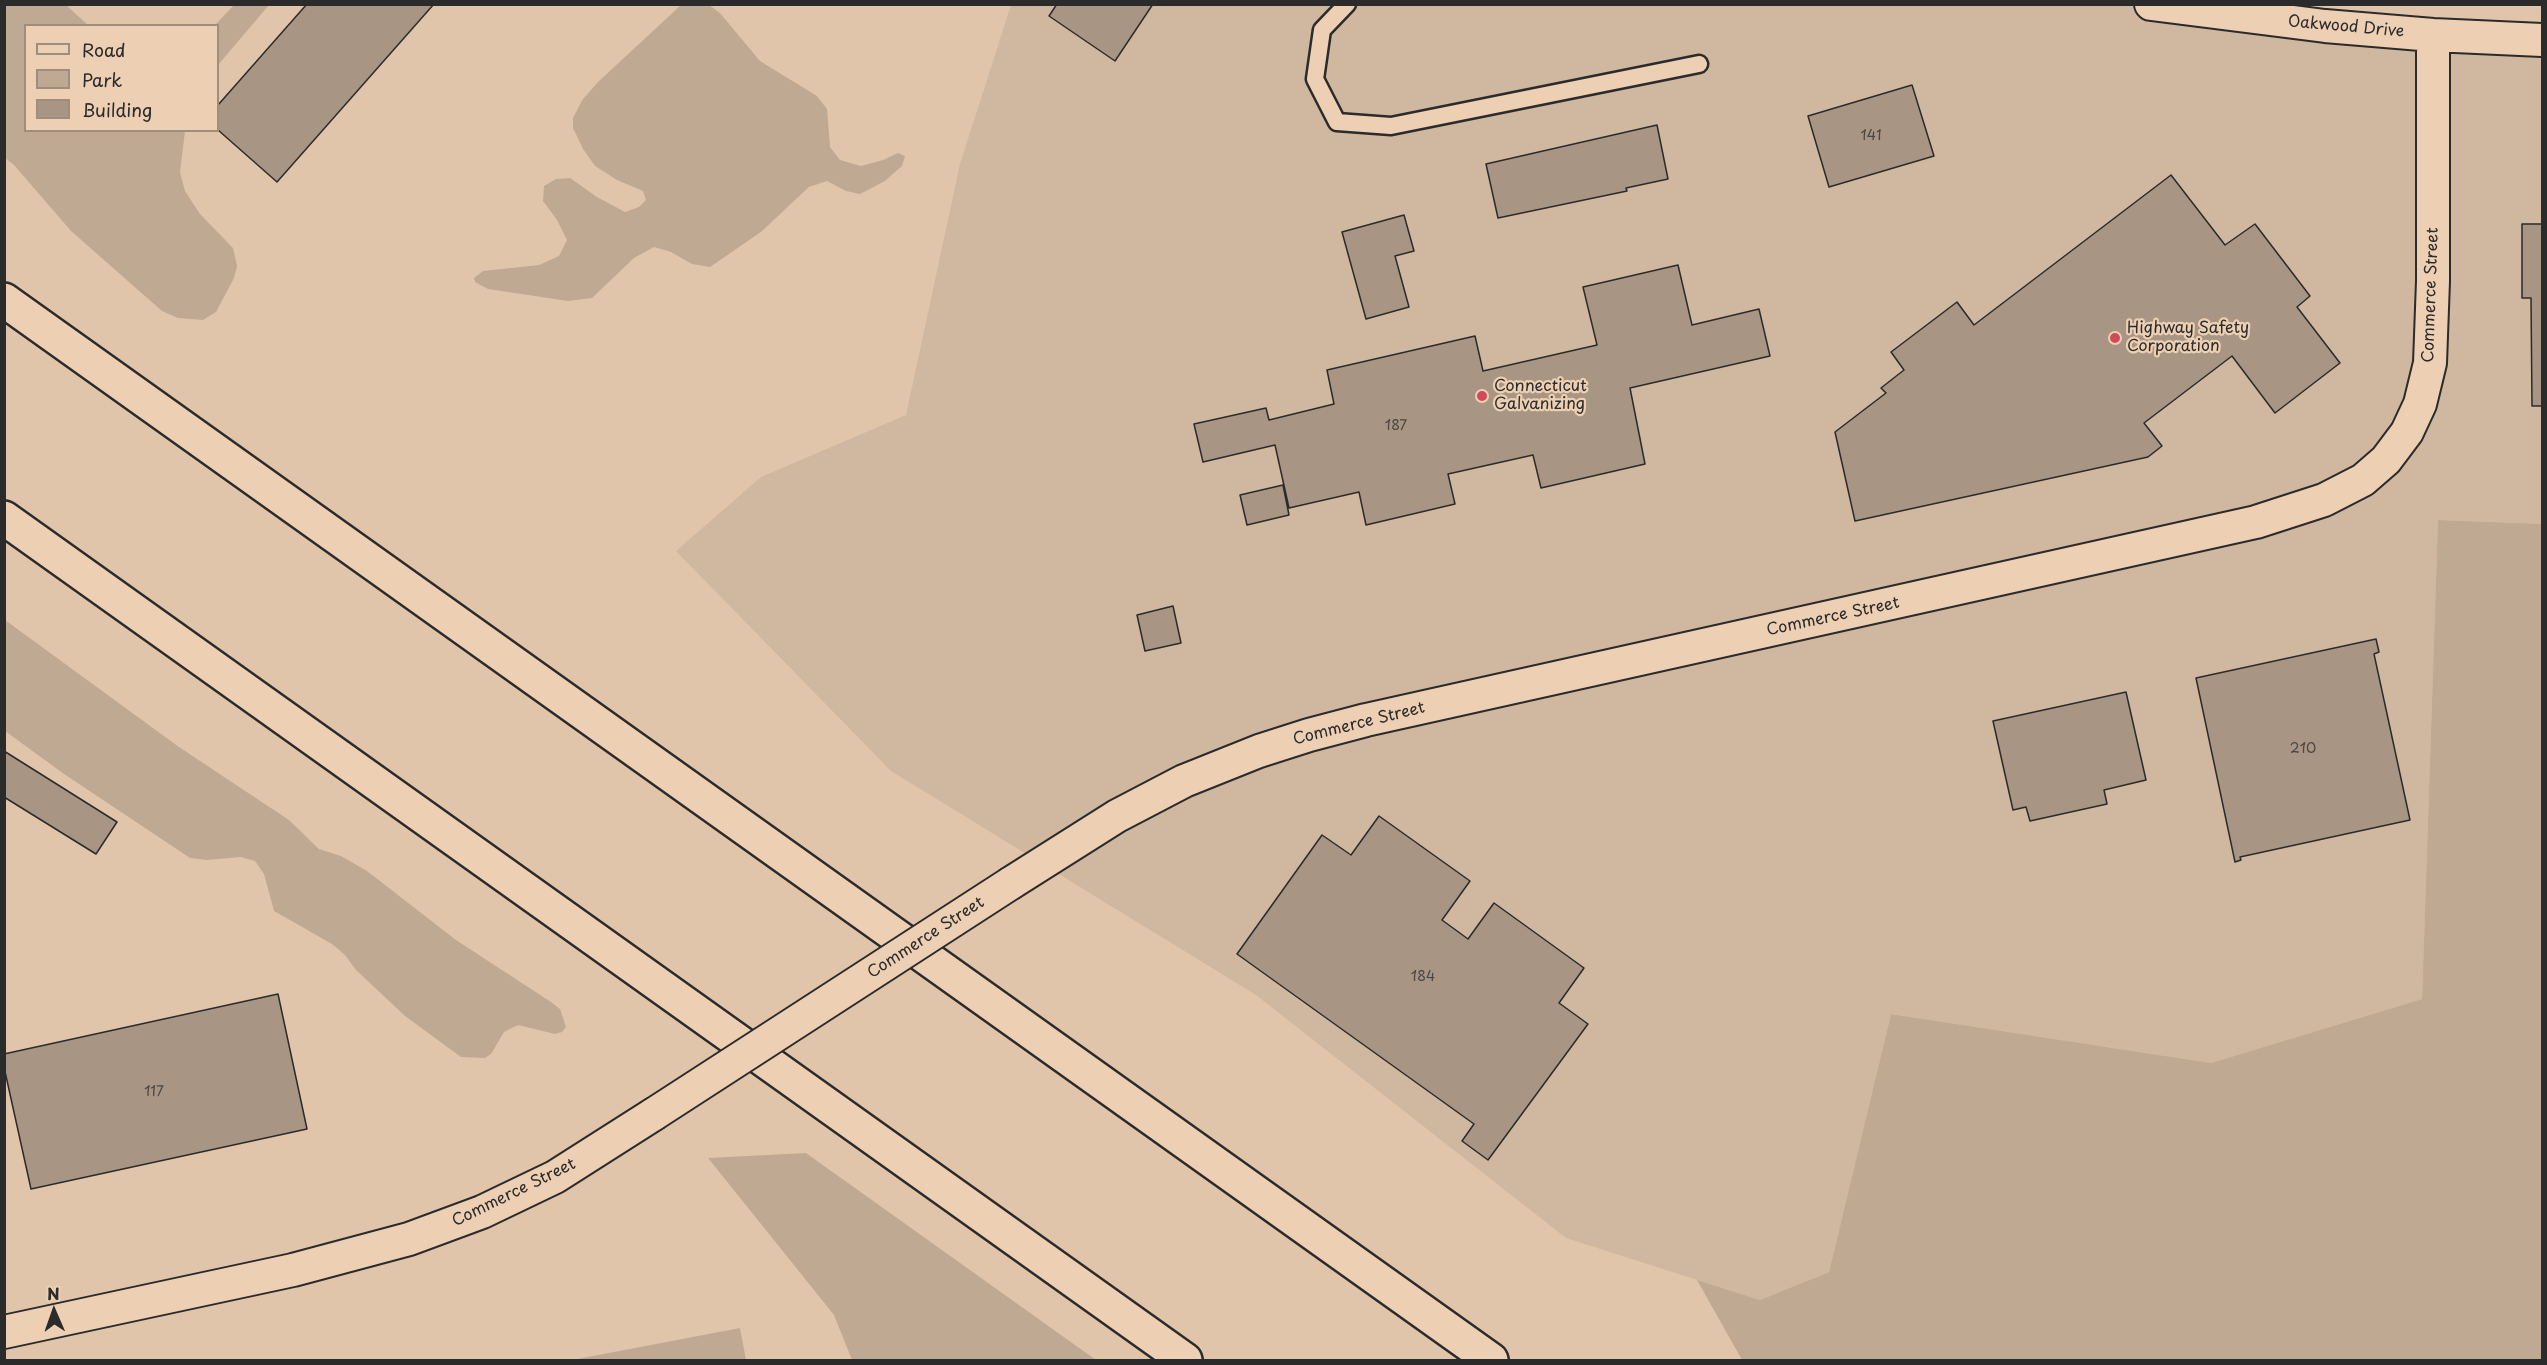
<!DOCTYPE html>
<html>
<head>
<meta charset="utf-8">
<style>
  body { margin:0 }
  #map { position:relative; width:2547px; height:1365px; overflow:hidden; background:#e1c5ab; font-family:"Playpen Sans",sans-serif }
  canvas { display:block }
  .frame { position:absolute; inset:0; border:6px solid #2b2b2b; pointer-events:none }
  .legend { position:absolute; left:24px; top:24px; width:195px; height:108px; box-sizing:border-box; background:#edcfb3; border:2px solid #9f8d7d; margin:0; padding:8px 10px; list-style:none; font-size:18px; color:#2b2b2b }
  .legend li { display:flex; align-items:center; gap:12px; height:30px }
  .legend b { width:30px; border:2px solid #9f8d7d }
  .north { position:absolute; left:24px; top:1281px; width:60px; height:60px; -webkit-text-stroke:4px #edcfb3; paint-order:stroke; rotate:358deg; font-size:16px; font-weight:700; line-height:24px; text-align:center; color:#2b2b2b }
  .north::after { content:''; display:block; margin:auto; width:21px; height:27px; background:#2b2b2b; clip-path:polygon(50% 0,100% 100%,50% 72%,0 100%) }
</style>
</head>
<body>
<div id="map">
<canvas width="2547" height="1365"></canvas>
<div class="frame"></div>
<ul class="legend">
<li><b style="height:8px;background:#edcfb3"></b>Road</li>
<li><b style="height:16px;background:#c0a993"></b>Park</li>
<li><b style="height:16px;background:#a89583"></b>Building</li>
</ul>
<div class="north">N</div>
</div>
<script>
const ctx = document.querySelector('canvas').getContext('2d');
ctx.lineJoin = 'round';
function fillPath(path, color) { ctx.fillStyle = color; ctx.fill(path, 'evenodd'); }
const toPath = rows => new Path2D(rows.map(r => 'M' + r).join(''));
function trace(path, color, width, dash) { ctx.strokeStyle = color; ctx.lineWidth = width; ctx.lineCap = dash ? 'butt' : 'round'; ctx.setLineDash(dash || []); ctx.stroke(path); }
function label(font, color, halo, rows, align = 'center') {
  ctx.font = font + ' "Playpen Sans",sans-serif'; ctx.lineWidth = 4.5; ctx.setLineDash([]); ctx.textBaseline = 'middle'; ctx.strokeStyle = halo; ctx.fillStyle = color; for (const [text, x, y, turn = 0] of rows) {
    ctx.save(); ctx.translate(x, y); ctx.rotate((+turn || 0) * Math.PI / 180); ctx.textAlign = isNaN(turn) ? turn : align; if (halo) ctx.strokeText(text, 0, 0); ctx.fillText(text, 0, 0); ctx.restore();
  }
}
fillPath(toPath([
  [2151,4,2542,40,2542,524,2438,520,2422,999,2211,1063,1891,1014,1829,1272,1760,1300,1566,1238,1256,995,891,771,676,551,761,477,906,415,960,164,1011,5]
]), '#d0b79f');
fillPath(toPath([
  [5,4,66,5,88,25,26,26,26,130,185,131,180,172,185,191,200,214,233,248,237,266,234,278,216,312,203,320,178,318,162,311,71,231,14,165,5,158],
  [234,5,269,5,218,65,218,26,215,25],
  [681,5,709,5,720,13,760,61,817,96,827,109,830,147,840,160,861,166,883,160,898,153,905,156,902,166,885,181,860,194,846,191,827,181,809,187,761,232,710,267,692,264,671,252,654,247,634,258,592,298,568,301,488,289,475,282,474,278,483,271,539,265,559,256,567,240,557,220,543,201,544,186,556,179,570,178,597,197,625,212,639,207,646,200,643,191,617,180,595,166,583,149,573,128,573,118,583,99,598,82],
  [2438,520,2542,524,2542,1360,1742,1360,1697,1280,1760,1300,1829,1272,1891,1014,2211,1063,2422,999],
  [5,620,179,747,289,820,319,849,341,856,367,871,456,940,551,1002,560,1009,566,1027,562,1032,555,1034,518,1025,504,1032,491,1054,485,1058,461,1057,405,1016,356,970,345,955,332,944,274,911,264,874,255,861,241,857,207,860,190,858,64,774,5,731],
  [806,1153,1096,1360,852,1360,834,1315,708,1158],
  [740,1328,746,1360,572,1360]
]), '#c0a993');
const building = toPath([
  [307,4,434,4,277,182,218,130,218,105,307,4],
  [1057,4,1153,4,1115,61,1049,16,1057,4],
  [1912,85,1934,156,1829,187,1808,116,1912,85],
  [1657,125,1668,179,1626,188,1627,191,1498,218,1486,164,1657,125],
  [2171,175,2225,245,2255,224,2310,296,2297,307,2340,363,2275,413,2232,356,2144,423,2162,446,2148,457,1855,521,1835,432,1886,393,1881,388,1904,370,1891,352,1957,302,1974,325,2171,175],
  [1404,215,1414,251,1395,256,1409,307,1366,319,1342,232,1404,215],
  [2522,224,2542,224,2542,406,2532,406,2531,298,2522,298,2522,224],
  [1678,265,1692,325,1759,309,1770,356,1630,388,1645,464,1541,488,1533,455,1448,474,1455,504,1366,525,1359,492,1289,508,1275,445,1203,462,1194,424,1266,408,1269,420,1334,404,1327,370,1475,336,1483,371,1597,345,1583,287,1678,265],
  [1283,485,1289,515,1247,525,1240,495,1283,485],
  [1173,606,1181,643,1145,651,1137,615,1173,606],
  [2376,639,2379,652,2374,654,2410,820,2240,857,2241,860,2235,862,2196,678,2376,639],
  [2126,692,2146,780,2104,790,2107,804,2030,821,2026,807,2013,810,1993,721,2126,692],
  [4,751,117,822,96,854,4,797,4,751],
  [1379,816,1470,881,1442,920,1468,939,1494,903,1584,968,1559,1003,1588,1024,1488,1160,1462,1141,1474,1124,1237,954,1322,835,1351,855,1379,816],
  [278,994,307,1129,31,1189,4,1067,4,1054,278,994]
]);
fillPath(building, '#a89583');
trace(building, '#2b2b2b', 1.5);
const service = toPath([
  [1347,4,1322,30,1315,79,1337,122,1391,126,1699,64]
]);
const minor = toPath([
  [2151,4,2325,26,2433,35,2542,40],
  [1011,883,1117,816,1184,781,1259,751,1309,735,1366,720,2256,522,2324,500,2363,480,2386,460,2407,432,2420,404,2430,363,2433,281,2433,35],
  [4,1332,293,1270,409,1239,482,1212,555,1177,654,1114]
]);
const motorway = toPath([
  [4,300,1491,1360],
  [4,518,1185,1360]
]);
trace(service, '#2b2b2b', 21);
trace(minor, '#2b2b2b', 36);
trace(motorway, '#2b2b2b', 38);
trace(service, '#edcfb3', 16);
trace(minor, '#edcfb3', 32);
trace(motorway, '#edcfb3', 33);
const minorBridge = toPath([
  [654,1114,1011,883]
]);
trace(minorBridge, '#2b2b2b', 36, []);
trace(minorBridge, '#edcfb3', 32);
for (const [x, y, r, color] of [
  [2115,338,6,"#d1495b"],
  [1482,396,6,"#d1495b"]
]) { const dot = new Path2D(); dot.arc(x, y, r, 0, 2 * Math.PI); ctx.fillStyle = color; ctx.fill(dot); trace(dot, '#edcfb3', 2); }
label('14px', '#4a4641', null, [
  ["141",1871,136],
  ["187",1396,426],
  ["210",2303,749],
  ["184",1423,977],
  ["117",154,1092]
]);
label('16px', '#2b2b2b', '#edcfb3', [
  ["Oakwood Drive",2346,27,5],
  ["Commerce Street",2431,295,-88],
  ["Commerce Street",1833,617,-12],
  ["Commerce Street",1359,724,-14],
  ["Commerce Street",926,938,-33],
  ["Commerce Street",514,1193,-26]
]);
label('16px', '#2b2b2b', '#edcfb3', [
  ["Highway Safety",2127,329],
  ["Corporation",2127,347],
  ["Connecticut",1494,387],
  ["Galvanizing",1494,405]
], 'left');
</script>
</body>
</html>
